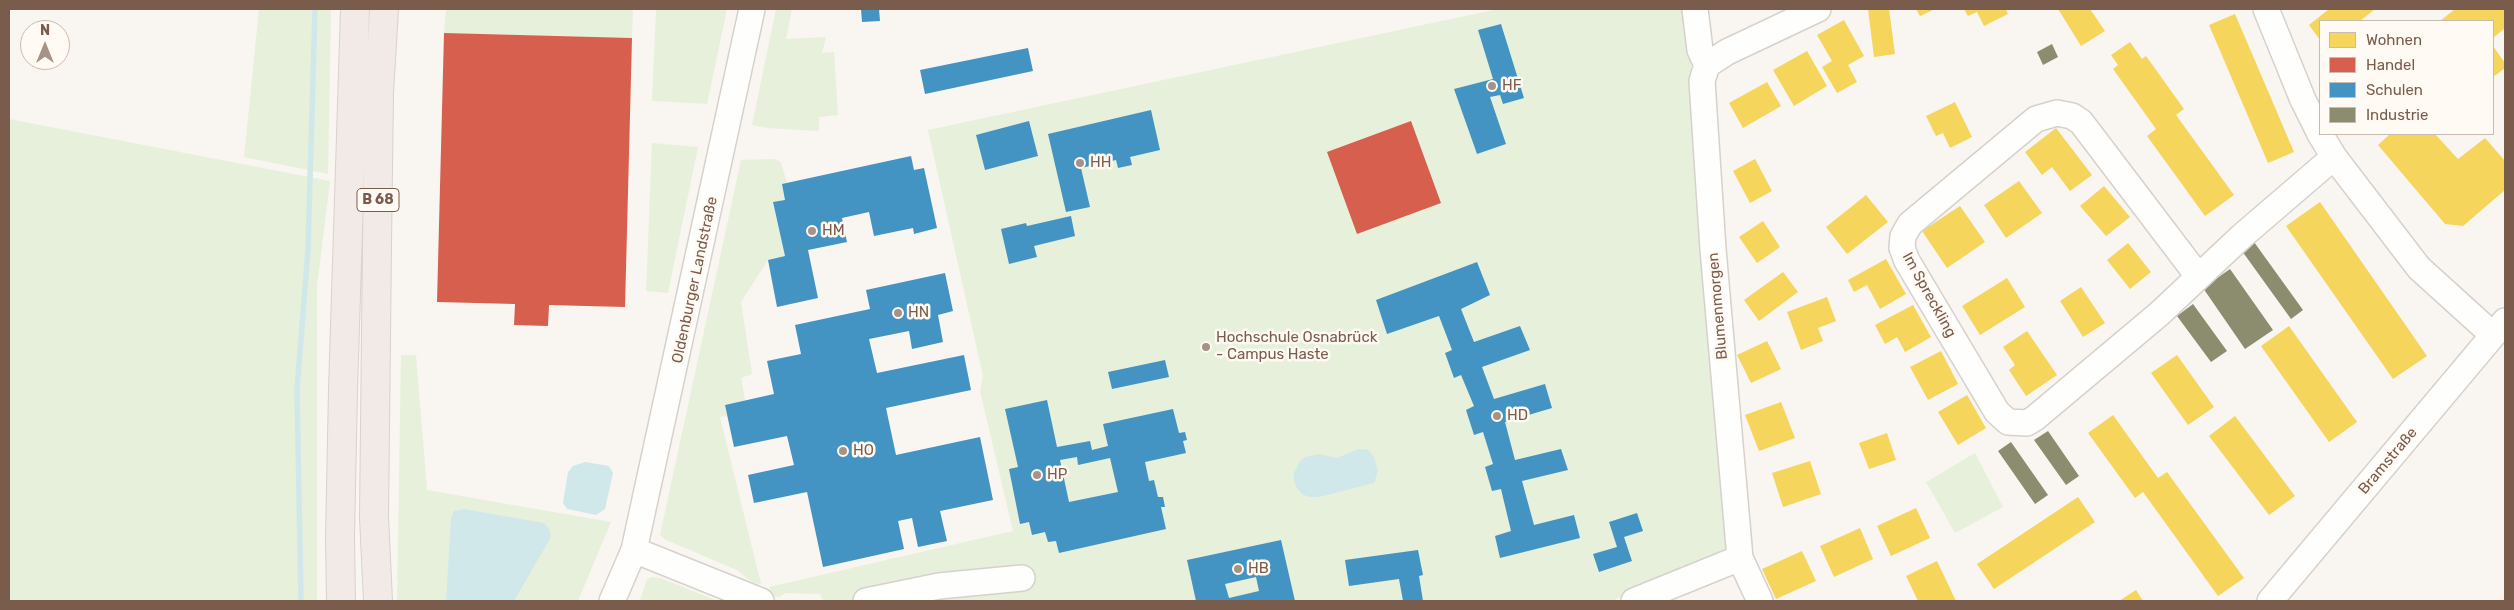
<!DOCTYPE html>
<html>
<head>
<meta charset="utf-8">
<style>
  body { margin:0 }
  #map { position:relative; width:2514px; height:610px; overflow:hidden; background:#f9f5f0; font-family:Rubik,sans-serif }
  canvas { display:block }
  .frame { position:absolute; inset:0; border:10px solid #7a5c4d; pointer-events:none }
  .legend { position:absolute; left:2319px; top:20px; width:175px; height:115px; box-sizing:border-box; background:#fffaf3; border:1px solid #cabbb1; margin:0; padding:6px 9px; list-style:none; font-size:15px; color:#7a5c4d }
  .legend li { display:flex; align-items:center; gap:10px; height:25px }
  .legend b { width:25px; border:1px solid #cabbb1 }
  .north { position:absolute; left:20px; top:20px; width:50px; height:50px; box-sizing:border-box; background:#fffaf3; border:1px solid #cabbb1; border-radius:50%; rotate:0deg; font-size:14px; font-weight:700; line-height:20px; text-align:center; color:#7a5c4d }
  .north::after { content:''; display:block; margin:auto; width:18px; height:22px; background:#a69286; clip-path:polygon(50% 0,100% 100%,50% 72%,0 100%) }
</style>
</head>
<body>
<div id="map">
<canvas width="2514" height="610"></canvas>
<div class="frame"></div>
<ul class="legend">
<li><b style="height:14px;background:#f6d55c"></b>Wohnen</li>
<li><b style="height:14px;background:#d6604d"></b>Handel</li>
<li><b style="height:14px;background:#4393c3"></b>Schulen</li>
<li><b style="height:14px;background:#8c8c6e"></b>Industrie</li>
</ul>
<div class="north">N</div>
</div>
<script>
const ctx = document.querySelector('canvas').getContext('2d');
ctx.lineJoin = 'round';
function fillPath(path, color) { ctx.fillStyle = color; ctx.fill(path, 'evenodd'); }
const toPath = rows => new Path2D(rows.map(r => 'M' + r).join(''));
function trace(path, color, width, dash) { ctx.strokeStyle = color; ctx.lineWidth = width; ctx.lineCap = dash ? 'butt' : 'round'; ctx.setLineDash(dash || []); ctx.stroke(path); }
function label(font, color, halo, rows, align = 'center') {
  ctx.font = font + ' Rubik,sans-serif'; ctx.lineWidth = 5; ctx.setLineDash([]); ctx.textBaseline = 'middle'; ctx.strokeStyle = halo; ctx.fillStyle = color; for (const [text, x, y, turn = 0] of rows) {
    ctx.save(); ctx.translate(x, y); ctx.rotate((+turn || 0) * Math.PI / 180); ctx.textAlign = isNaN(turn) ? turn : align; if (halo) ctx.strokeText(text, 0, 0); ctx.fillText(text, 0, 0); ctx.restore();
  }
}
fillPath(toPath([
  [259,9,331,9,328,174,244,157],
  [446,9,633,9,632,38,444,33],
  [656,9,727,9,707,104,652,101],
  [776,9,792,9,786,39,826,37,822,53,834,52,838,115,819,117,819,131,768,128,752,125],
  [1498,9,1687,9,1727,550,1612,601,823,601,820,594,785,593,779,597,773,596,769,587,1013,531,980,391,983,376,928,130],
  [9,119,330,181,317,287,317,601,9,601],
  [652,143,698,147,668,293,646,291],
  [776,159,781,163,787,183,782,184,785,200,773,203,785,256,768,260,741,302,752,374,741,378,745,400,725,405,727,416,720,417,761,584,753,583,737,570,666,540,660,535,741,160],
  [401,355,416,355,427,490,611,522,578,601,397,601],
  [1975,453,2003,507,1955,533,1926,482],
  [652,577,660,578,718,601,640,601,647,579]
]), '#e7f0db');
fillPath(toPath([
  [1359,449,1368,450,1374,457,1378,471,1374,483,1319,497,1309,497,1302,494,1297,488,1294,481,1294,473,1300,461,1306,457,1318,454,1337,458],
  [585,462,609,466,613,473,605,509,596,515,567,509,563,503,568,472,573,466],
  [464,509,544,523,549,529,551,537,514,601,446,601,451,518,454,511]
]), '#d0e8ea');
fillPath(toPath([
  [1868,9,1889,9,1895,54,1874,57],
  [1916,9,1935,9,1920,16],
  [1964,9,2006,9,2008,14,1984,26,1977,12,1968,16],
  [2058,9,2090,9,2105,31,2081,46],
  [2329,9,2375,9,2360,21,2320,21,2320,40,2309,25],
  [2455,9,2505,9,2505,28,2493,38,2493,21,2440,21],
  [2235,14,2294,152,2268,163,2209,25],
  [1844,20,1864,56,1848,65,1857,82,1837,93,1822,67,1832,61,1817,35],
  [2130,42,2142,59,2146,56,2184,109,2176,115,2234,195,2205,216,2147,136,2156,129,2113,69,2118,65,2111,55],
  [2493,46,2505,63,2505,68,2493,77],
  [1807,51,1827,86,1794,106,1773,70],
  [1767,82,1781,106,1743,128,1729,103],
  [1955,102,1972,137,1950,148,1943,133,1936,136,1926,116],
  [2056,128,2092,175,2070,191,2052,167,2042,175,2025,152],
  [2390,134,2435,134,2458,159,2485,138,2505,161,2505,190,2463,226,2445,224,2378,145],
  [1755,159,1772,191,1750,203,1733,171],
  [2019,181,2042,213,2006,238,1984,205],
  [2104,186,2130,217,2106,236,2080,206],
  [1866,195,1888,222,1847,254,1826,227],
  [2320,202,2427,356,2393,379,2286,226],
  [1960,206,1985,242,1947,268,1922,231],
  [1763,221,1780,247,1757,263,1739,237],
  [2128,243,2151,272,2130,289,2107,260],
  [1886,259,1906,294,1880,309,1867,285,1854,292,1848,280],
  [1783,272,1798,292,1759,321,1744,300],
  [2007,278,2025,307,1980,335,1962,306],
  [2081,287,2105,323,2083,337,2060,301],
  [1827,297,1836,321,1818,328,1823,341,1801,350,1787,312],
  [1913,305,1931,337,1905,352,1897,337,1885,344,1875,325],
  [2289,326,2357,422,2329,442,2261,346],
  [2027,331,2057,375,2026,396,2009,370,2015,365,2003,347],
  [1767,341,1781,369,1751,383,1737,355],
  [1941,351,1958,384,1928,400,1910,367],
  [2177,355,2214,407,2188,425,2151,373],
  [1967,395,1986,428,1958,445,1938,412],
  [1781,402,1795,438,1759,451,1745,415],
  [2113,415,2158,478,2167,472,2244,578,2218,596,2143,492,2135,498,2088,433],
  [2235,416,2295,496,2269,515,2209,436],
  [1887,433,1896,460,1869,469,1859,443],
  [1810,461,1821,494,1783,507,1772,473],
  [2078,497,2095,522,1994,589,1977,564],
  [1916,508,1930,538,1891,556,1877,526],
  [1860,528,1873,559,1834,577,1820,546],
  [1802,551,1816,581,1776,599,1762,569],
  [1937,561,1956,601,1918,601,1906,576],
  [2136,590,2143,601,2119,601]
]), '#f6d55c');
fillPath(toPath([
  [444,33,632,38,625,307,549,305,548,326,514,325,515,304,437,302],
  [1411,121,1441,203,1357,234,1327,152]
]), '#d6604d');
fillPath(toPath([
  [861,9,879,9,880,21,862,22],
  [1501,24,1524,98,1503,104,1500,95,1490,97,1506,144,1477,154,1454,89,1493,79,1478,30],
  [1028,48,1033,71,925,94,920,70],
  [1151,110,1160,150,1130,157,1132,165,1118,168,1116,160,1081,168,1090,207,1066,212,1048,134],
  [1029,121,1038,156,985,170,976,135],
  [911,156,914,170,924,168,937,228,914,234,913,228,874,236,869,212,842,218,847,242,808,250,818,298,777,307,768,260,785,256,773,202,785,200,782,184],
  [1071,216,1075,236,1034,246,1037,257,1009,264,1001,229,1026,223,1027,226],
  [1477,262,1490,295,1461,309,1474,342,1520,326,1530,350,1482,367,1494,399,1545,384,1552,408,1505,422,1515,460,1561,449,1568,470,1522,481,1534,525,1574,515,1580,538,1500,558,1495,536,1511,531,1501,489,1492,491,1485,467,1493,464,1483,432,1474,435,1466,410,1474,406,1461,375,1454,378,1445,353,1452,350,1439,316,1387,334,1376,300],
  [945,273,953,311,938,315,943,342,912,349,909,331,869,339,877,373,964,355,971,390,886,408,896,455,980,437,993,500,940,511,947,541,918,547,912,518,898,521,904,549,823,567,807,492,754,503,748,475,794,465,787,436,734,447,725,405,774,394,767,361,801,354,795,325,870,309,866,290],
  [1165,360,1169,377,1112,389,1108,372],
  [1047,400,1057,447,1090,441,1092,450,1108,446,1103,424,1173,409,1179,433,1185,432,1187,440,1183,441,1186,453,1145,462,1149,481,1154,480,1158,497,1163,497,1165,507,1161,507,1166,529,1059,553,1056,541,1048,542,1045,532,1032,535,1029,522,1020,524,1009,469,1018,467,1005,409],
  [1077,457,1078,465,1110,458,1118,492,1069,502,1060,460],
  [1637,513,1643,531,1624,537,1632,561,1599,572,1593,554,1617,547,1609,522],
  [1281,540,1295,601,1196,601,1187,560],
  [1256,577,1259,591,1229,598,1225,584],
  [1418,550,1423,575,1419,576,1423,601,1403,601,1399,579,1349,586,1345,560]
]), '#4393c3');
fillPath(toPath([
  [2052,44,2058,57,2043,65,2037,52],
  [2254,242,2303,310,2291,319,2242,251],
  [2230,269,2273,330,2245,349,2203,288],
  [2193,304,2227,351,2211,362,2177,316],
  [2048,431,2079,476,2066,485,2034,440],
  [2011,442,2048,495,2035,504,1998,451]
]), '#8c8c6e');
trace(toPath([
  [301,601,297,390,308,249,315,9]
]), '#d0e8ea', 5.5);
const minor = toPath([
  [1695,9,1700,50,1707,65,1702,81,1713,249,1740,558,1760,601],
  [2266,9,2303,100,2320,134],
  [1707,65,1727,52,1818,9],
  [2320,134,2334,157,2419,268,2493,335],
  [2198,276,2081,122,2072,116,2057,113,2036,119,1910,224,1903,236,1902,248,1907,261,1997,412,2008,422,2027,423,2035,418,2159,314,2242,236,2334,157],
  [634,550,761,601],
  [612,601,634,550,752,9],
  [866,601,939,586,1022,578],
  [1634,601,1740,558],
  [2270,601,2505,321]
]);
const highway = toPath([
  [341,601,340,537,343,390,355,9],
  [378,601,374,517,377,245,379,93,384,9]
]);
trace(minor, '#d7d1cb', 28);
trace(highway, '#dad1cc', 30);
trace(minor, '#fefefd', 25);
trace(highway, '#f2eae7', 28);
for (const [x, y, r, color] of [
  [1492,86,5,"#a69286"],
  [1080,163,5,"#a69286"],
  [812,231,5,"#a69286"],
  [898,313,5,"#a69286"],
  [1206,347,5,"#a69286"],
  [1497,416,5,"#a69286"],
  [843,451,5,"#a69286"],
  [1037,475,5,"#a69286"],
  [1238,569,5,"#a69286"]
]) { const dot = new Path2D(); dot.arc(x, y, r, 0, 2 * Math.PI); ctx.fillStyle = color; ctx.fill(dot); trace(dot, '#fffaf3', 2); }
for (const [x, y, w] of [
  [378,200,42]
]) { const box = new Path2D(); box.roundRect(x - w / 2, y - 11.5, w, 23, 4); ctx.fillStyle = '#fffaf3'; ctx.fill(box); trace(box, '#7a5c4d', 1); }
label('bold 14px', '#7a5c4d', null, [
  ["B 68",378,200]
]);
label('15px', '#7a5c4d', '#fffaf3', [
  ["HF",1502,86],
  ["HH",1090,163],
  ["HM",822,231],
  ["HN",908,313],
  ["Hochschule Osnabrück",1216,338],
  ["- Campus Haste",1216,355],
  ["HD",1507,416],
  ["HO",853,451],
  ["HP",1047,475],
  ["HB",1248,569]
], 'left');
label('15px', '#7a5c4d', '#fffaf3', [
  ["Oldenburger Landstraße",695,280,-78],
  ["Im Spreckling",1929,295,61],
  ["Blumenmorgen",1718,306,-95],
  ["Bramstraße",2388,461,-50]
]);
</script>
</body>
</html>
